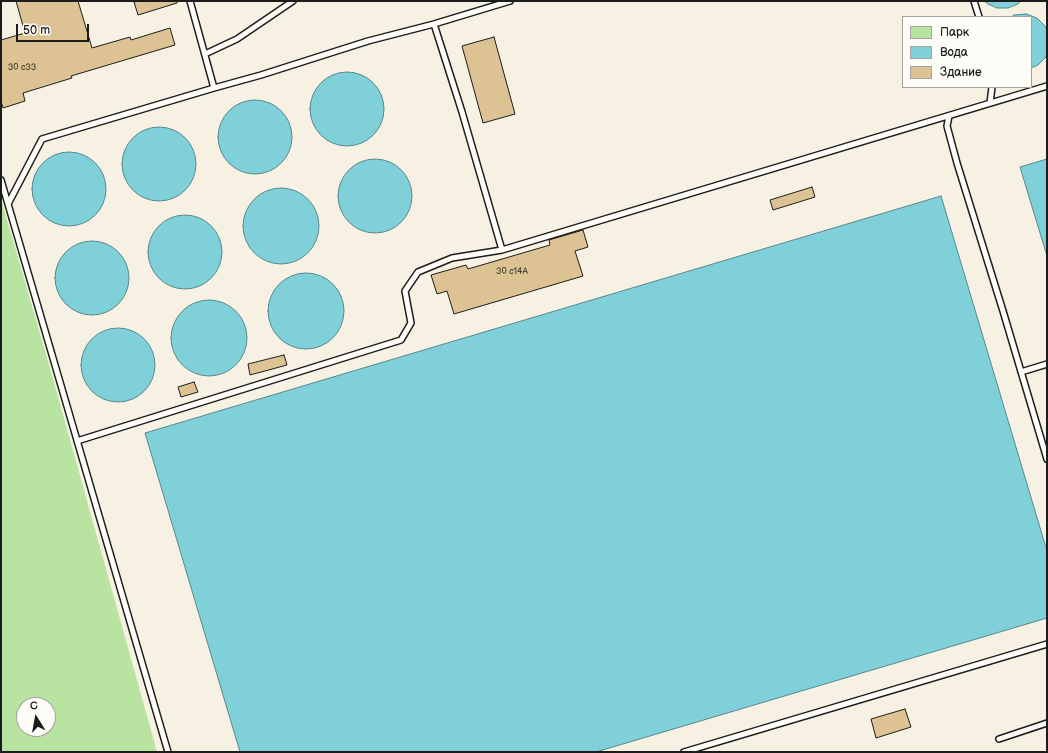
<!DOCTYPE html>
<html>
<head>
<meta charset="utf-8">
<style>
  body { margin:0 }
  #map { position:relative; width:1048px; height:753px; overflow:hidden; background:#f7f1e3; font-family:"Balsamiq Sans",sans-serif }
  canvas { display:block }
  .frame { position:absolute; inset:0; border:2px solid #1c1c1c; pointer-events:none }
  .legend { position:absolute; left:902px; top:16px; width:130px; height:72px; box-sizing:border-box; background:#fdfcf7; border:1px solid #a3a29f; margin:0; padding:5px 7px; list-style:none; font-size:12px; color:#1c1c1c }
  .legend li { display:flex; align-items:center; gap:8px; height:20px }
  .legend b { width:20px; border:1px solid #a3a29f }
  .north { position:absolute; left:16px; top:697px; width:40px; height:40px; box-sizing:border-box; background:#fdfcf7; border:1px solid #a3a29f; border-radius:50%; rotate:349deg; font-size:11px; font-weight:700; line-height:16px; text-align:center; color:#1c1c1c }
  .north::after { content:''; display:block; margin:auto; width:14px; height:18px; background:#1c1c1c; clip-path:polygon(50% 0,100% 100%,50% 72%,0 100%) }
  .scale { position:absolute; left:16px; top:24px; width:73px; height:18px; box-sizing:border-box; border:2px solid #1c1c1c; border-top:0; padding-left:5px; font-size:12px; line-height:14px; white-space:nowrap; color:#1c1c1c; -webkit-text-stroke:3px #fdfcf7; paint-order:stroke }
</style>
</head>
<body>
<div id="map">
<canvas width="1048" height="753"></canvas>
<div class="frame"></div>
<ul class="legend">
<li><b style="height:11px;background:#b8e3a0"></b>Парк</li>
<li><b style="height:11px;background:#7fd0d8"></b>Вода</li>
<li><b style="height:11px;background:#ddc393"></b>Здание</li>
</ul>
<div class="north">С</div>
<div class="scale">50 m</div>
</div>
<script>
const ctx = document.querySelector('canvas').getContext('2d');
ctx.lineJoin = 'round';
function fillPath(path, color) { ctx.fillStyle = color; ctx.fill(path, 'evenodd'); }
const toPath = rows => new Path2D(rows.map(r => 'M' + r).join(''));
function trace(path, color, width, dash) { ctx.strokeStyle = color; ctx.lineWidth = width; ctx.lineCap = dash ? 'butt' : 'round'; ctx.setLineDash(dash || []); ctx.stroke(path); }
function label(font, color, halo, rows, align = 'center') {
  ctx.font = font + ' "Balsamiq Sans",sans-serif'; ctx.lineWidth = 4; ctx.setLineDash([]); ctx.textBaseline = 'middle'; ctx.strokeStyle = halo; ctx.fillStyle = color; for (const [text, x, y, turn = 0] of rows) {
    ctx.save(); ctx.translate(x, y); ctx.rotate((+turn || 0) * Math.PI / 180); ctx.textAlign = isNaN(turn) ? turn : align; if (halo) ctx.strokeText(text, 0, 0); ctx.fillText(text, 0, 0); ctx.restore();
  }
}
fillPath(toPath([
  [1,199,52,375,157,752,1,752],
  [24,705,48,705,48,729,24,729]
]), '#b8e3a0');
const water = toPath([
  [984,1,1021,1,1018,4,1008,8,997,8,988,4,984,1],
  [1026,14,1037,18,1045,26,1047,30,1047,54,1045,58,1038,65,1031,68,1031,17,1011,17,1014,15,1026,14],
  '310 109a37 37 0 1 1 74 0a37 37 0 1 1-74 0Z',
  '218 137a37 37 0 1 1 74 0a37 37 0 1 1-74 0Z',
  '122 164a37 37 0 1 1 74 0a37 37 0 1 1-74 0Z',
  '32 189a37 37 0 1 1 74 0a37 37 0 1 1-74 0Z',
  '338 196a37 37 0 1 1 74 0a37 37 0 1 1-74 0Z',
  [1047,159,1047,256,1020,167,1047,159],
  '243 226a38 38 0 1 1 76 0a38 38 0 1 1-76 0Z',
  [941,196,1047,551,1047,618,596,752,240,752,145,433,941,196],
  '148 252a37 37 0 1 1 74 0a37 37 0 1 1-74 0Z',
  '55 278a37 37 0 1 1 74 0a37 37 0 1 1-74 0Z',
  '268 311a38 38 0 1 1 76 0a38 38 0 1 1-76 0Z',
  '171 338a38 38 0 1 1 76 0a38 38 0 1 1-76 0Z',
  '81 365a37 37 0 1 1 74 0a37 37 0 1 1-74 0Z'
]);
fillPath(water, '#7fd0d8');
trace(water, '#57888d', 1);
const building = toPath([
  [16,1,78,1,92,48,130,37,131,40,170,28,175,45,71,76,72,78,23,93,25,101,3,108,1,101,1,40,25,33,16,1],
  [139,1,177,1,177,3,138,15,134,2,139,1],
  [494,37,515,114,483,123,462,46,494,37],
  [812,187,815,197,773,210,770,200,812,187],
  [583,230,588,247,575,251,583,276,454,314,447,291,437,294,431,275,466,265,468,269,550,245,549,240,583,230],
  [284,355,287,365,250,375,248,364,284,355],
  [194,382,198,392,181,397,178,387,194,382],
  [905,709,911,727,876,738,871,719,905,709]
]);
fillPath(building, '#ddc393');
trace(building, '#1c1c1c', 1);
const service = toPath([
  [974,1,979,17],
  [434,24,462,112,502,250],
  [205,54,237,39,293,1],
  [214,88,261,75,368,41,434,24,510,1],
  [990,103,992,87],
  [949,116,947,126,957,163,1003,311,1047,459],
  [1,180,8,204],
  [1021,372,1047,364],
  [77,441,401,340,411,323,405,291,418,272,452,258,502,250,1047,86],
  [999,739,1047,723],
  [168,752,8,204,42,139,214,88,190,1],
  [684,752,1047,644]
]);
trace(service, '#1c1c1c', 8);
trace(service, '#fdfcf7', 5);
label('9px', '#4c463a', null, [
  ["30 с33",22,68],
  ["30 с14А",512,272]
]);
</script>
</body>
</html>
